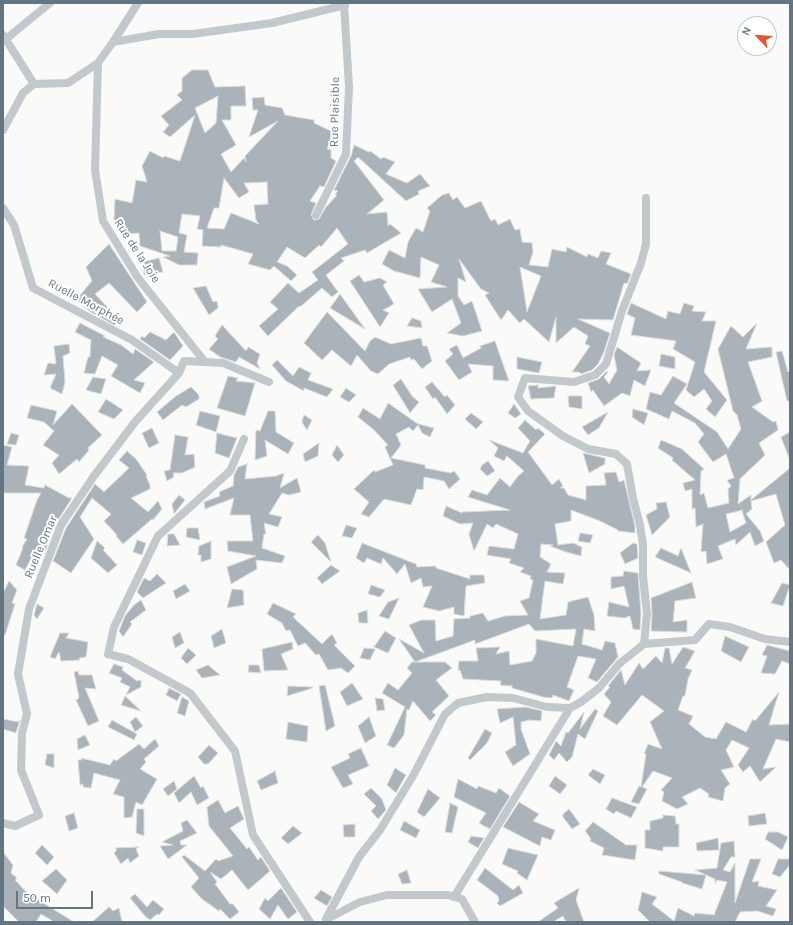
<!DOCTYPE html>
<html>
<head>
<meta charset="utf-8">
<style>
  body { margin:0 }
  #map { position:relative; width:793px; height:925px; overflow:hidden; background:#fafaf8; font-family:Karla,sans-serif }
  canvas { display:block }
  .frame { position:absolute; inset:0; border:4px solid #657683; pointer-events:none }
  .north { position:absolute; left:737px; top:16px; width:40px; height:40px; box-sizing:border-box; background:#fff; border:1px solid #c1c8cd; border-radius:50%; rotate:295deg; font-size:11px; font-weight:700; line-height:16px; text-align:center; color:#657683 }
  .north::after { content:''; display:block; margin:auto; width:14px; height:18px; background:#e4572e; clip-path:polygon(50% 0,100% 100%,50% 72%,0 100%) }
  .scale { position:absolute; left:16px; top:891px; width:77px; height:18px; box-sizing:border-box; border:2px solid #657683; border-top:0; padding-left:5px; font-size:12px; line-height:14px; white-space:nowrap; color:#657683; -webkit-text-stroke:3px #fff; paint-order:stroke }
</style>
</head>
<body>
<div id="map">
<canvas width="793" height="925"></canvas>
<div class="frame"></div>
<div class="north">N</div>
<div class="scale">50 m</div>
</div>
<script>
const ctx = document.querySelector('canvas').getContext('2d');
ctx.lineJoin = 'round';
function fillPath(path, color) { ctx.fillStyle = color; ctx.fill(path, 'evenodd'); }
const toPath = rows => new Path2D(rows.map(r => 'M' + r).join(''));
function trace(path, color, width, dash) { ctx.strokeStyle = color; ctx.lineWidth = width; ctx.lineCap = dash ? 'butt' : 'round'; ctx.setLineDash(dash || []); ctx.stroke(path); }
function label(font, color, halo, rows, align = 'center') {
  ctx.font = font + ' Karla,sans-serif'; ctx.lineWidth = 4; ctx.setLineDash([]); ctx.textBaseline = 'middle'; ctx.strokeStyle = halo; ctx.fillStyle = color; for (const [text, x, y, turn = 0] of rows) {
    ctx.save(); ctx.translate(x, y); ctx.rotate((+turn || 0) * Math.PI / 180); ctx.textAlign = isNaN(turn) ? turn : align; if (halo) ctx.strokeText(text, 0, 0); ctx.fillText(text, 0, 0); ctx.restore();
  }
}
const building = toPath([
  [192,70,208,70,215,87,245,86,246,106,231,106,231,120,222,120,236,145,221,154,231,172,244,158,246,162,245,156,278,121,249,137,258,110,253,110,252,98,264,97,265,105,282,108,285,115,314,120,314,123,335,133,327,149,331,150,331,158,336,161,324,187,320,186,310,201,316,203,311,215,314,220,319,219,326,207,337,195,335,194,338,191,334,190,351,156,354,145,369,152,370,151,381,159,383,157,395,162,386,174,407,183,420,174,430,186,418,191,419,194,406,201,358,157,354,161,384,200,367,214,387,212,388,226,390,224,401,233,367,253,365,250,341,258,344,261,326,275,338,292,332,297,322,288,300,307,299,306,268,336,259,326,278,309,270,302,288,283,299,293,318,280,312,272,348,244,337,228,321,247,319,245,305,258,287,247,277,262,287,266,297,275,291,281,274,266,270,270,248,264,253,254,221,245,221,247,202,246,203,230,197,229,200,216,182,214,179,233,187,235,184,252,198,253,197,265,179,265,163,257,170,256,140,246,139,233,122,234,122,222,114,220,115,199,132,203,136,180,147,182,142,166,150,151,163,158,164,156,180,161,195,115,170,137,163,132,169,125,161,116,182,100,177,95,182,91,182,78,192,70],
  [218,96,216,123,205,133,195,108,218,96],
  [224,178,239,198,249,192,244,183,267,182,268,204,254,205,256,220,259,224,231,213,224,229,207,228,214,208,219,208,224,178],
  [160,231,178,237,176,251,162,251,160,231],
  [449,193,453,200,457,197,465,208,481,201,491,221,495,219,498,225,510,219,515,230,520,229,522,242,532,243,533,252,529,265,548,267,552,249,566,252,567,247,587,257,588,254,598,258,601,251,611,253,606,264,631,274,627,284,624,283,613,320,578,319,610,333,604,352,598,364,592,370,581,374,579,372,572,372,590,346,585,344,588,336,574,327,556,343,556,317,549,342,524,319,520,323,508,310,501,320,485,295,489,293,481,289,459,259,466,282,458,278,458,296,464,305,472,301,482,331,463,336,447,333,461,323,452,299,432,312,418,289,447,287,431,282,439,265,421,257,420,278,394,271,382,264,389,250,405,258,408,242,416,228,423,232,430,211,427,208,442,195,449,193],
  [520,267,541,276,527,312,520,267],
  [109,244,147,302,137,312,109,283,95,294,110,310,107,313,117,322,114,325,89,311,76,300,92,281,86,267,109,244],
  [159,258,163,272,144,275,142,262,159,258],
  [359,275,364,282,380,278,387,282,383,285,394,304,383,310,389,313,380,327,350,281,359,275],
  [206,286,213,302,217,301,218,308,209,315,193,288,206,286],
  [340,294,365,329,330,308,340,294],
  [631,303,666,319,668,311,680,314,684,303,694,306,692,311,706,312,702,321,716,321,704,372,727,400,715,417,706,409,712,401,704,389,694,397,686,390,695,362,673,349,676,341,631,335,635,318,627,314,631,303],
  [327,312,365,351,370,341,375,337,391,344,421,338,423,346,427,346,432,361,422,369,414,359,411,360,410,357,389,364,378,374,371,371,357,355,351,366,332,350,322,360,304,343,327,312],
  [412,318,421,321,422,328,407,326,412,318],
  [80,323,105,336,103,337,121,345,133,354,135,349,154,362,134,380,145,383,140,393,111,376,118,365,102,356,95,374,84,373,88,357,90,357,91,340,75,332,80,323],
  [757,323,746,349,772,347,772,357,748,362,762,401,752,407,773,422,776,421,778,430,759,443,765,455,740,479,738,504,751,495,751,500,790,468,790,570,781,560,774,563,766,542,785,525,776,494,751,501,752,509,746,514,760,531,764,541,755,546,750,532,736,545,735,539,718,546,723,559,707,564,706,551,701,552,703,524,696,527,695,508,692,509,692,489,685,491,683,483,695,480,672,460,673,458,658,448,661,440,682,449,704,469,701,471,700,495,704,493,708,508,729,503,728,489,731,486,727,480,734,478,726,454,713,462,698,442,704,434,695,423,672,411,669,419,646,409,650,392,661,395,673,376,687,384,674,403,717,432,728,449,741,429,737,415,733,411,718,349,731,326,743,337,757,323],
  [743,510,742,511,746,523,730,532,726,514,743,510],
  [222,325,246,351,248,347,260,354,257,363,260,369,239,357,236,362,220,357,209,349,218,339,215,336,222,325],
  [150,332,166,340,174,332,183,346,170,360,140,339,142,336,144,338,150,332],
  [495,341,509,381,493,380,493,366,468,364,472,372,459,380,445,361,453,354,449,349,457,345,463,358,481,348,480,346,495,341],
  [69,344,70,353,63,356,65,382,62,394,50,388,56,374,44,375,48,363,56,364,54,346,69,344],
  [617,347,641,363,637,371,651,370,645,386,634,380,630,396,622,393,604,406,593,390,591,392,588,383,599,379,607,371,608,372,604,377,609,384,617,370,614,355,617,347],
  [782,351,788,372,790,371,790,401,787,401,776,352,782,351],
  [661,354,675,357,675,369,659,366,661,354],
  [517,357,542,362,539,373,517,369,517,357],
  [277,360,293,376,299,367,311,373,308,380,333,389,327,397,304,388,304,391,286,381,272,365,277,360],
  [228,376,238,378,236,381,255,383,245,416,217,408,228,376],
  [93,377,106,379,101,394,86,390,93,377],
  [401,379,412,396,419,402,410,413,393,385,401,379],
  [432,382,445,397,447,395,455,405,447,414,435,397,433,399,425,387,432,382],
  [538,385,538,388,556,386,554,398,531,399,528,386,538,385],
  [191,387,199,395,199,399,186,407,182,405,163,420,157,412,176,396,191,387],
  [346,388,356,395,349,402,340,397,346,388],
  [568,396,582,396,582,409,569,407,568,396],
  [106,399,123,410,114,419,98,412,106,399],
  [388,403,418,424,434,428,430,437,422,433,418,425,413,431,409,427,396,434,401,445,391,458,425,465,425,468,451,473,454,471,460,479,449,489,444,481,424,477,423,490,417,489,411,505,384,499,369,517,361,514,369,502,354,489,374,470,375,472,393,465,385,447,388,445,374,430,358,417,363,408,380,419,388,403],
  [72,404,102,435,88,448,89,450,79,462,77,459,59,474,52,463,59,455,43,445,54,431,44,422,27,418,31,405,57,411,53,425,72,404],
  [514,404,521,414,515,418,508,413,514,404],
  [633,409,648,413,644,425,632,417,633,409],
  [200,411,220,416,216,432,196,425,200,411],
  [268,411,275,411,276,432,294,443,288,454,265,440,267,456,255,460,256,430,260,431,268,411],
  [608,412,599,428,588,435,582,427,608,412],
  [471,413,483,422,476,429,465,419,471,413],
  [304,415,312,420,307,430,302,422,304,415],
  [525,420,536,430,538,428,545,434,528,452,552,485,559,479,563,486,560,488,564,488,568,495,586,500,586,486,606,485,604,473,616,472,619,482,624,480,635,526,635,533,618,531,618,530,600,521,571,510,571,521,555,524,558,545,573,543,582,547,581,556,566,552,550,546,553,545,541,544,540,557,551,564,547,572,565,573,563,584,545,581,540,619,566,615,568,602,588,597,594,615,595,631,584,629,582,644,602,650,605,641,615,643,618,657,597,682,588,678,596,659,578,656,567,687,574,690,569,701,553,695,552,698,543,697,512,688,512,686,500,685,501,681,463,679,460,670,458,671,459,661,478,661,476,648,500,647,496,654,509,651,510,665,532,661,536,653,536,639,573,646,576,629,535,631,529,624,475,644,475,640,415,662,399,639,424,653,409,625,421,620,435,620,436,641,453,636,454,619,470,618,470,616,483,613,488,621,505,616,528,615,520,601,529,598,533,580,530,579,531,576,520,572,524,568,509,563,511,559,487,555,489,546,514,549,518,534,496,524,493,528,487,524,474,551,469,534,473,523,460,524,443,516,446,506,462,513,462,512,510,510,468,497,472,490,487,495,500,478,510,487,518,476,524,471,507,456,504,461,494,456,498,448,489,440,523,453,530,441,518,428,525,420],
  [152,428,159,443,149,448,142,433,152,428],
  [790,432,790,458,789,458,781,437,790,432],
  [11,433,19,435,16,445,7,444,11,433],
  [217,433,237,438,229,458,215,453,217,433],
  [175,435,188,437,185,455,194,454,195,467,182,473,173,473,174,477,167,481,164,471,170,470,175,435],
  [319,443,318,456,305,462,303,454,319,443],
  [3,445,12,447,7,465,29,466,25,485,44,488,45,485,69,498,72,498,56,523,44,554,36,549,25,570,16,565,23,548,22,547,27,539,24,538,37,500,41,493,3,493,3,445],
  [337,445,344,455,338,462,332,455,337,445],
  [127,451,136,459,147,475,146,476,150,485,150,489,131,498,148,512,158,501,162,509,153,520,152,519,123,544,116,536,117,535,104,521,111,514,92,498,80,517,94,539,71,573,53,561,66,528,95,484,104,492,129,468,119,460,127,451],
  [583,453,605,458,605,464,589,473,583,453],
  [488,461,495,471,487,476,480,469,482,465,488,461],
  [247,464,245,479,276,476,284,473,280,488,297,478,301,492,289,495,282,493,269,514,282,517,278,527,264,523,266,534,264,534,262,548,285,556,282,563,256,560,257,569,231,584,227,567,256,556,228,551,227,541,253,541,250,515,230,515,234,498,205,509,204,502,220,496,219,492,233,486,234,475,238,467,247,464],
  [179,495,185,500,174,514,172,504,179,495],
  [666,502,670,517,652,535,646,515,657,509,656,503,666,502],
  [346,525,357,528,352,538,342,536,346,525],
  [187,528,198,528,200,540,186,537,187,528],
  [580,533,593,535,590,543,578,541,580,533],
  [168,534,174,534,180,545,167,546,168,534],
  [318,535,325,543,331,562,311,542,318,535],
  [137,540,146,543,142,555,133,552,137,540],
  [97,541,105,548,103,550,117,565,108,573,91,558,97,541],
  [211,541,211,559,201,562,201,555,198,555,199,546,211,541],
  [362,543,416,564,417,567,436,566,436,568,470,579,470,575,484,575,485,583,466,586,464,616,454,614,454,607,439,611,423,607,432,586,423,587,421,578,411,583,405,564,397,574,383,558,381,564,367,558,364,563,356,558,362,543],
  [633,543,637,544,638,558,625,564,620,553,633,543],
  [661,548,678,556,681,548,691,573,655,557,661,548],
  [331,565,340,571,322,584,317,578,331,565],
  [624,571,638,573,641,614,640,630,633,629,630,616,624,618,607,616,609,602,629,607,624,586,611,589,611,577,623,576,624,571],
  [157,574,166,583,143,598,137,592,144,578,150,581,157,574],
  [9,581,17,590,12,603,15,604,5,635,3,635,3,593,9,581],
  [692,582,696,598,675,601,673,622,687,620,687,632,651,631,652,614,651,598,692,582],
  [782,583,790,585,783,606,771,603,782,583],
  [185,584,190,591,176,599,173,591,185,584],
  [371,585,385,590,380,597,368,594,371,585],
  [232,589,243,590,244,605,227,608,232,589],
  [399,598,389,619,379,616,388,602,399,598],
  [141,600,146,610,130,622,132,624,123,637,119,631,125,616,134,605,141,600],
  [273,603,296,614,293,617,322,644,332,634,337,643,334,645,355,666,348,673,341,668,328,670,319,654,316,655,305,643,298,646,290,630,286,631,282,623,267,614,273,603],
  [37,604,44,608,37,619,34,615,37,604],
  [367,610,368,623,359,623,358,613,367,610],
  [222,629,226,643,214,648,211,636,222,629],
  [385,631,396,638,388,653,374,647,385,631],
  [180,632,184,643,175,648,172,637,180,632],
  [60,633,69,633,66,638,88,642,86,657,79,658,80,660,61,661,59,652,55,659,50,657,60,633],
  [725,636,749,647,741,662,721,651,725,636],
  [292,642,293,649,281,654,288,670,264,671,262,649,292,642],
  [767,645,790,651,790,664,782,661,775,674,761,673,767,656,762,655,767,645],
  [683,647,695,651,685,668,692,670,688,679,685,696,683,696,678,710,693,716,689,724,705,737,716,739,726,722,746,732,753,719,755,721,779,692,769,725,790,724,790,742,776,739,763,769,776,767,760,782,750,766,743,772,738,765,749,748,732,740,726,750,734,767,721,770,730,784,725,788,723,801,708,797,709,794,700,788,682,797,688,804,677,809,662,801,664,792,661,790,672,778,653,771,642,787,647,789,639,804,631,802,639,786,641,787,646,754,644,754,648,744,662,749,650,722,664,711,642,695,617,725,603,716,611,702,604,694,610,687,608,686,621,670,625,685,639,663,643,669,656,656,662,663,665,648,669,648,672,664,683,647],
  [188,648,196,655,187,664,181,658,188,648],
  [364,648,375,649,370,660,360,658,364,648],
  [412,662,445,662,452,668,436,680,449,696,432,712,436,715,430,721,413,701,409,710,407,709,404,735,394,748,387,745,405,707,382,693,388,683,398,690,412,673,407,668,412,662],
  [114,664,123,667,122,670,137,681,141,680,141,687,126,695,130,687,120,682,122,678,109,673,114,664],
  [208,665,220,675,202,678,196,670,208,665],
  [249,665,259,665,261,673,248,672,249,665],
  [78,671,79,675,92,675,96,689,85,688,99,721,88,726,76,700,79,698,74,672,78,671],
  [352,683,363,699,347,706,340,692,352,683],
  [325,685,335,726,326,731,319,686,325,685],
  [288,686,312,687,313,688,287,696,288,686],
  [169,688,181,694,177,701,166,695,169,688],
  [125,696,141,711,121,705,125,696],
  [182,697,189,701,185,716,177,713,182,697],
  [375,698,383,699,385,710,377,711,375,698],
  [526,707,542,711,541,721,529,720,521,722,521,729,530,754,513,766,505,752,516,745,513,717,500,723,497,709,526,707],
  [595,709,598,711,585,739,578,734,572,757,567,762,559,753,554,760,549,755,556,741,561,746,566,732,568,733,584,712,580,729,595,709],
  [136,717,143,726,135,732,130,722,136,717],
  [369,717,376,736,365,743,358,726,369,717],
  [3,719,19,722,20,720,16,733,3,729,3,719],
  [112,720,137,734,134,740,108,727,112,720],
  [288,722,308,726,307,742,286,739,288,722],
  [485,729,492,733,487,743,470,760,468,758,485,729],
  [85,735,90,745,78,750,77,739,85,735],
  [155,739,159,746,144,759,146,762,140,769,157,779,142,805,136,802,132,817,124,818,124,797,113,794,120,780,94,773,91,788,83,787,83,784,80,785,78,760,82,760,81,758,110,765,114,759,116,761,139,744,144,749,155,739],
  [209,745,218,753,208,764,204,764,198,757,209,745],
  [361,748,369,766,348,775,353,784,343,788,331,767,350,758,348,754,361,748],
  [47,754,54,754,54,768,45,765,47,754],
  [395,768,406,775,396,793,387,785,395,768],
  [593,769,605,775,600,784,588,775,593,769],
  [275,771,278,783,261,790,257,781,275,771],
  [194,776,201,788,203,786,209,798,197,805,191,792,179,803,174,793,194,776],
  [555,776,567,785,560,794,549,786,555,776],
  [458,779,477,789,478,786,496,793,499,788,510,796,490,829,479,823,486,813,454,797,458,779],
  [174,781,177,789,168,796,163,789,174,781],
  [371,788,382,799,386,810,378,819,371,811,376,806,364,794,371,788],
  [428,789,440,798,424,817,417,812,428,789],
  [612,798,637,807,631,818,616,811,614,814,606,809,612,798],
  [218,800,225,813,238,806,244,819,230,828,247,849,249,847,258,860,261,857,270,871,248,890,232,870,221,879,210,872,217,882,215,884,230,904,233,904,239,912,230,919,220,909,219,911,202,899,191,887,199,878,182,857,184,855,205,871,216,859,218,861,233,856,209,826,207,807,218,800],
  [519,802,539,814,533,821,555,830,551,840,542,837,540,846,503,827,519,802],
  [450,803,458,807,452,833,445,832,450,803],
  [137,809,144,809,144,836,136,833,137,809],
  [569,809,580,824,572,829,563,817,563,814,569,809],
  [74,813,78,828,69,831,65,816,74,813],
  [765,813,767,824,749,826,748,816,765,813],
  [663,815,675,816,676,824,679,824,679,847,663,847,663,851,645,848,645,830,650,830,650,821,663,818,663,815],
  [187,820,197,833,180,841,181,845,187,845,168,859,160,846,173,845,162,842,183,831,181,823,187,820],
  [404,821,420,830,416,838,400,830,404,821],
  [593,822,626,845,637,845,635,860,602,855,604,848,590,841,591,839,585,831,593,822],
  [355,824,355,837,344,837,343,825,355,824],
  [293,826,302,833,288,844,281,838,293,826],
  [768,832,778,832,788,837,782,850,765,839,768,832],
  [471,836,484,838,478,848,468,842,471,836],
  [718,838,719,850,697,851,696,843,718,838],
  [734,841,735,857,731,857,723,870,730,872,735,863,735,903,750,859,761,859,752,882,759,881,758,886,777,890,766,906,776,909,773,916,757,911,740,912,735,922,650,922,638,910,642,892,657,897,652,904,674,921,678,908,694,916,695,913,714,915,727,882,717,880,715,884,715,879,695,870,717,868,721,843,734,841],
  [42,845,54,857,47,865,35,853,42,845],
  [139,847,136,849,139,856,130,863,128,858,121,864,114,853,117,850,115,848,139,847],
  [508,848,538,855,527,880,517,873,518,871,502,864,508,848],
  [3,852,13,865,11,873,17,878,15,880,30,896,33,893,37,899,74,922,54,922,41,914,36,922,19,922,3,906,3,852],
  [778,859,790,859,789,866,780,877,772,874,778,859],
  [485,868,513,890,519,885,523,893,500,906,497,903,499,901,498,896,477,880,485,868],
  [56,869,67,880,57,894,42,881,56,869],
  [407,870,411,883,402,884,398,874,407,870],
  [659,871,706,875,702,889,682,883,682,882,659,874,659,871],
  [281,888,297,912,288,919,278,905,270,919,259,909,265,898,268,901,281,888],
  [579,888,576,900,584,922,566,922,563,916,553,922,538,922,558,908,554,903,579,888],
  [321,890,332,897,327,906,314,898,321,890],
  [135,894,147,907,153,900,164,909,159,915,157,914,150,920,145,916,130,898,135,894],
  [109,907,113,911,119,908,122,922,92,922,109,907]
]);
fillPath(building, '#aab3b9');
trace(building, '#dcdcda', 1);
trace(toPath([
  [3,35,34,84],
  [6,39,50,3],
  [113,42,159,34,193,34,272,23,345,5],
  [98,63,95,170,103,221,138,278,205,362],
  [3,130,23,93,34,84,68,83,98,63,113,42,138,3],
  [3,208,14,225,33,288,132,340,179,373],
  [316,215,346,154,349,87,344,3],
  [244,439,230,471,158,536,114,627,108,654,128,659,190,693,235,751,253,835,310,922],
  [644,644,647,614,643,576,643,545,640,525,633,498,627,464,616,454,588,449,563,436,528,411,518,397,525,378,574,382,595,375,606,364,622,311,641,263,646,244,646,198],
  [3,823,15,826,39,815,21,770,22,733,27,714,18,674,29,609,61,525,94,476,135,422,179,373,184,361,223,363,269,382],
  [454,897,570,708],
  [326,919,359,857,380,830,413,776,445,714,458,703,487,697,513,698,547,707,570,708,581,702,599,688,619,664,644,644,695,640,709,624,730,627,765,639,790,642],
  [327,919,360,902,387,895,448,895,462,899,475,922]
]), '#c3c8cc', 8);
label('12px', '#657683', '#fff', [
  ["Rue Plaisible",335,112,-89],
  ["Rue de la Joie",137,251,57],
  ["Ruelle Morphée",86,302,28],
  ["Ruelle Omar",41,547,-67]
]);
</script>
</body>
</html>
